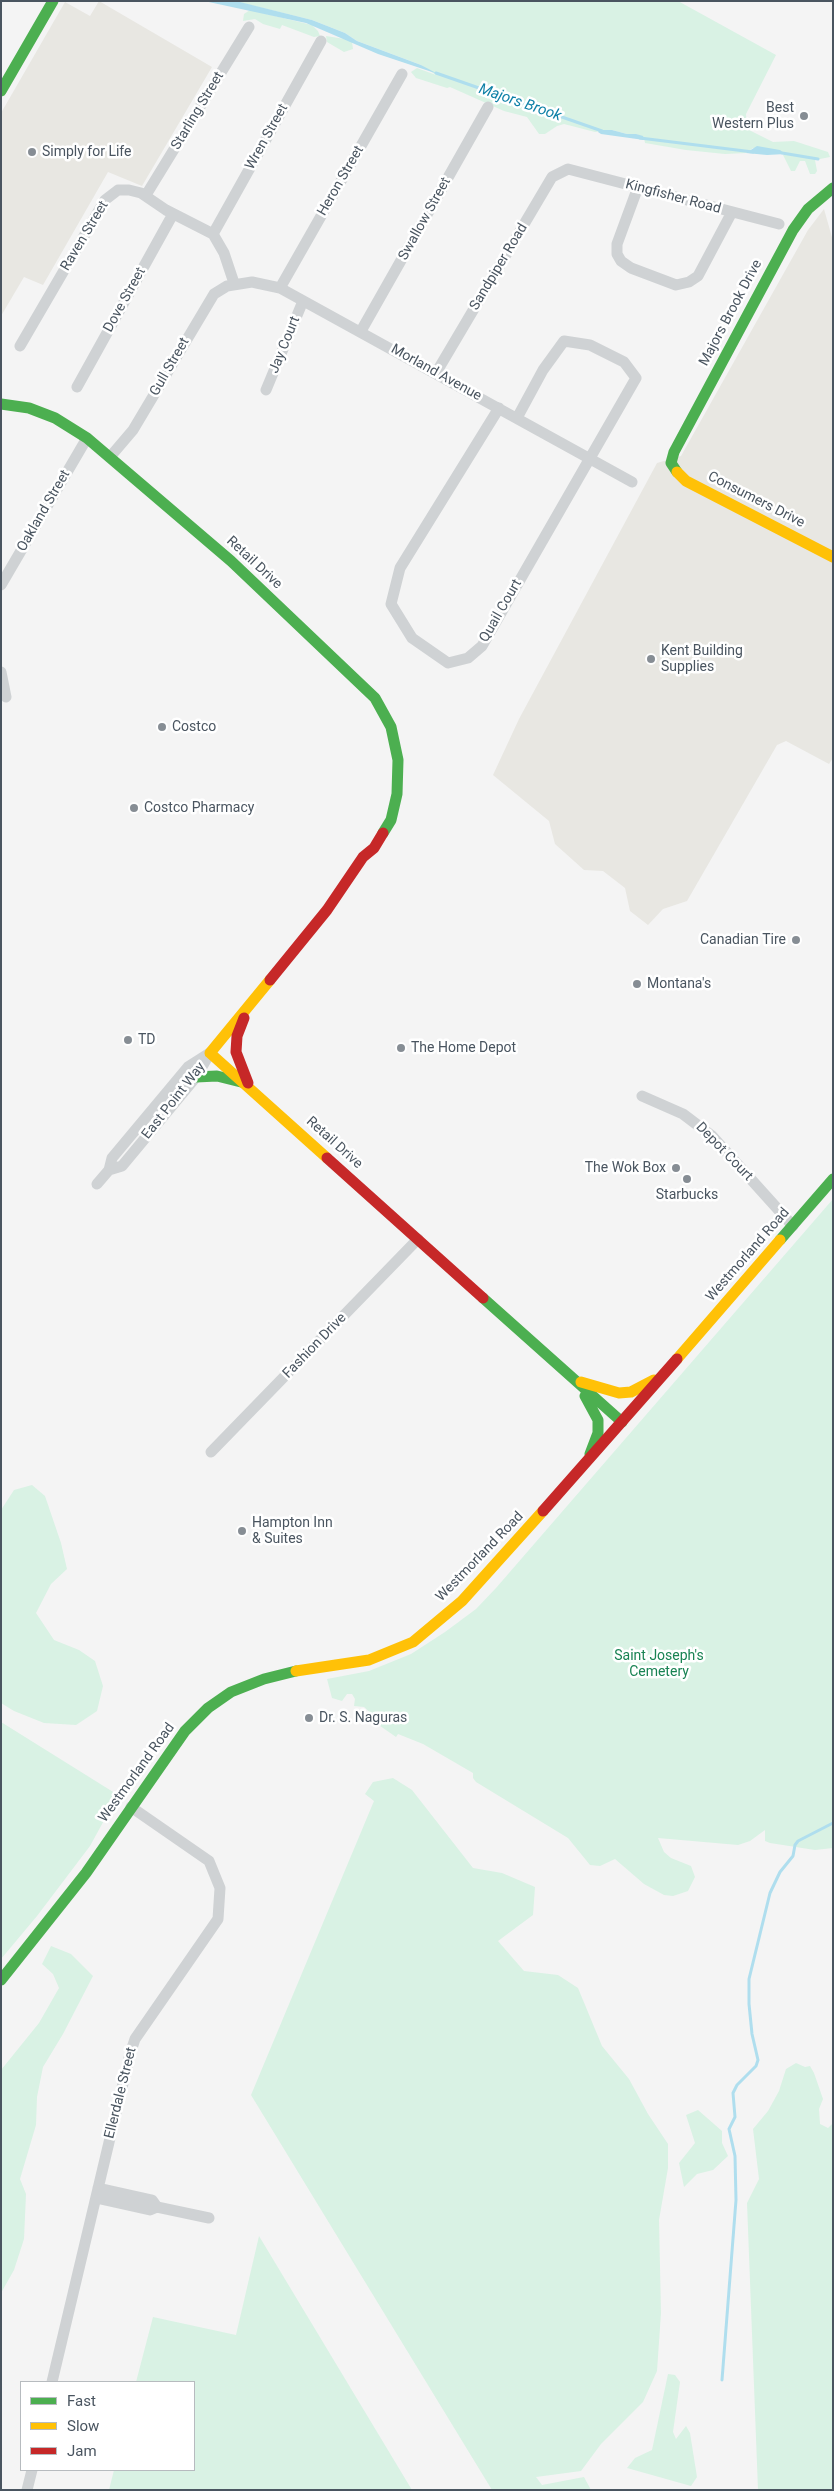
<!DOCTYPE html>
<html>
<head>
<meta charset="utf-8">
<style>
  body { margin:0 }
  #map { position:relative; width:834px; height:2491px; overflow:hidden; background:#f4f4f4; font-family:Roboto,sans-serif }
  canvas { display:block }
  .frame { position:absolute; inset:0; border:2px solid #4a5560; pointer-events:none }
  .legend { position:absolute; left:20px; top:2381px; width:175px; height:90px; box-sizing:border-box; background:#fff; border:1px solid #b7bbbf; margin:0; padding:6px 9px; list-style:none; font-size:15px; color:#4a5560 }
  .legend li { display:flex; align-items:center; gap:10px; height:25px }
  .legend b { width:25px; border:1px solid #b7bbbf }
</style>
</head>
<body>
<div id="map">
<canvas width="834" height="2491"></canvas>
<div class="frame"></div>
<ul class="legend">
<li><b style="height:6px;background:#4caf50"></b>Fast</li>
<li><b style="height:6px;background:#ffc107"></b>Slow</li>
<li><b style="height:6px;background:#c62828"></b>Jam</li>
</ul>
</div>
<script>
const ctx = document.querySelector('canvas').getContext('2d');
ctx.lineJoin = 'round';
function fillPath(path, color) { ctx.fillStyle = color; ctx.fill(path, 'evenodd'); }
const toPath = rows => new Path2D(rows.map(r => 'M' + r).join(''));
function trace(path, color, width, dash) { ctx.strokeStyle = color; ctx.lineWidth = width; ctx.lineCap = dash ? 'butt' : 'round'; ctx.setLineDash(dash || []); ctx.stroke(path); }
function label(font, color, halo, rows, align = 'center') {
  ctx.font = font + ' Roboto,sans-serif'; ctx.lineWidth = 5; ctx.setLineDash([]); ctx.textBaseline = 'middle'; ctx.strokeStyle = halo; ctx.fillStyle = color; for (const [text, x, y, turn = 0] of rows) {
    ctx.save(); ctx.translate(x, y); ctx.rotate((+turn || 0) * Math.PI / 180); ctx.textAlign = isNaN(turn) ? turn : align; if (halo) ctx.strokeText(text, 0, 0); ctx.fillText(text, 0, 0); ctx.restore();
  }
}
fillPath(toPath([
  [99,1,212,67,142,186,108,172,43,285,24,277,1,316,1,113,65,2,90,16],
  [824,209,833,241,833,758,829,764,786,741,777,745,687,901,663,909,648,925,630,911,625,888,603,871,584,870,555,844,549,821,493,775,519,719,657,463,681,456,808,230]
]), '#e8e7e2');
fillPath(toPath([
  [234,1,678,1,776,55,746,114,747,129,773,142,794,141,828,152,830,157,815,160,817,171,815,174,810,174,805,161,800,161,795,171,791,171,783,155,785,154,753,148,746,153,725,154,686,150,645,143,644,138,636,134,627,134,612,130,595,132,564,124,557,126,545,134,539,134,527,117,504,111,450,87,447,88,416,78,411,72,417,68,436,75,421,65,357,41,345,33,312,20],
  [250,10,312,25,318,31,320,36,314,37,282,25,280,29,263,24,255,19,243,21,244,14],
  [326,36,345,39,352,42,353,49,344,52,327,42],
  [833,1199,833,1848,815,1850,770,1843,765,1841,765,1830,750,1841,738,1845,658,1838,664,1852,671,1858,691,1866,695,1877,688,1891,673,1896,664,1895,644,1884,615,1859,600,1866,590,1865,568,1838,476,1782,473,1778,473,1773,423,1744,398,1734,396,1737,373,1721,375,1717,364,1707,354,1706,355,1699,352,1694,347,1694,342,1701,332,1698,327,1679,369,1671,411,1654,445,1632,476,1609,496,1588],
  [32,1485,45,1496,61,1543,67,1569,51,1584,36,1613,54,1640,79,1650,95,1661,103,1686,97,1711,76,1725,44,1723,14,1711,1,1703,1,1510,14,1490],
  [1,1722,118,1795,90,1846,37,1916,1,1959],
  [393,1778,412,1790,473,1868,502,1873,535,1887,533,1915,498,1941,524,1971,558,1975,578,1988,602,2046,629,2079,648,2114,668,2144,668,2168,659,2220,661,2313,657,2371,643,2402,601,2444,581,2471,536,2477,542,2485,584,2477,591,2490,492,2490,251,2095,374,1801,365,1794,373,1782],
  [51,1946,71,1954,93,1976,63,2034,43,2067,37,2097,36,2125,20,2179,26,2194,24,2239,14,2270,1,2293,1,2070,39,2023,59,1988,53,1974,42,1964],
  [796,2063,805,2067,810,2066,814,2073,823,2099,819,2109,820,2124,828,2128,833,2123,833,2490,758,2490,747,2203,759,2179,753,2129,768,2111,779,2091,786,2069],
  [698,2110,722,2131,722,2143,728,2156,713,2170,697,2174,684,2187,679,2163,695,2143,686,2115],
  [259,2236,412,2490,109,2490,114,2470,194,2470,194,2382,136,2382,153,2317,236,2335],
  [668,2374,675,2375,680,2382,673,2432,676,2439,686,2426,690,2433,697,2477,691,2486,627,2468,635,2458,652,2450]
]), '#d9f2e4');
fillPath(toPath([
  [204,1,240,2,312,20,345,33,357,41,421,65,438,74,378,54,306,23],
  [600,130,612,130,627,134,636,134,643,136,644,140,601,134,598,132],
  [757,146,780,150,785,154,767,155,746,153]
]), '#afdeee');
trace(toPath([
  [436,73,602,131],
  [640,138,753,152],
  [782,153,818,159],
  [722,2380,736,2200,735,2156,729,2129,735,2117,733,2093,737,2085,756,2066,758,2060,752,2034,749,2004,749,1979,770,1893,780,1872,793,1856,795,1845,798,1841,833,1823]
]), '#afdeee', 3);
trace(toPath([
  [638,187,617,244,617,254,621,261,631,268,676,285,689,282,698,276,732,212],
  [146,195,249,27],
  [213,234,321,41],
  [280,288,402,74],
  [361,331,488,107],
  [20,346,105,200,118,190,129,190,141,193,166,210,213,234,224,253,234,283],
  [436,373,552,177,568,169,779,224],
  [77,387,173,214],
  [266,390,303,301],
  [499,408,400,568,391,604,412,638,448,663,468,658,482,646,636,378,624,362,590,345,564,341,543,370,517,418],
  [110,457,133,430,214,294,227,286,252,282,280,288,632,482],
  [1,585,87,438],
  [1,672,6,697],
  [642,1096,683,1114,712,1136,793,1226],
  [109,1170,122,1166,196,1077,210,1053],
  [97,1184,109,1170,112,1158,188,1067,210,1053],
  [211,1452,418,1239],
  [98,2188,152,2200,157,2207],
  [96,2198,150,2210,157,2207,209,2218],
  [52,2382,130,2054,135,2039,218,1919,220,1888,209,1861,131,1807],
  [27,2490,32,2470]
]), '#cfd2d4', 11);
trace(toPath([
  [1,91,53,1],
  [1,404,29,408,55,418,87,438,231,561,375,698,391,727,398,760,397,794,391,820,383,833],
  [677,472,671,463,674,452,793,230,808,209,833,188],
  [196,1077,217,1076,241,1082],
  [780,1240,833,1179],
  [483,1298,622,1422],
  [585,1396,598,1420,598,1433,590,1454],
  [1,1980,86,1873,185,1731,208,1708,231,1692,264,1679,296,1671]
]), '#4caf50', 11);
trace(toPath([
  [677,472,686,481,833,557],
  [270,980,210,1053,327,1158],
  [677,1359,780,1240],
  [581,1382,619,1393,631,1392,654,1380],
  [296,1671,369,1660,413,1642,462,1601,543,1511]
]), '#ffc107', 11);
trace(toPath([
  [270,980,327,910,363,857,374,848,383,833],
  [244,1018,237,1036,236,1052,248,1083],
  [327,1158,483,1298],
  [543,1511,677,1359]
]), '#c62828', 11);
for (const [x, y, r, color] of [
  [804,116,5,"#868d94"],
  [32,152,5,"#868d94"],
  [651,659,5,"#868d94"],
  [162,727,5,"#868d94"],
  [134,808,5,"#868d94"],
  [796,940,5,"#868d94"],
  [637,984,5,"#868d94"],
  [128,1040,5,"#868d94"],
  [401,1048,5,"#868d94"],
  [676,1168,5,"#868d94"],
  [687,1179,5,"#868d94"],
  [242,1531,5,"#868d94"],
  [309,1718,5,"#868d94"]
]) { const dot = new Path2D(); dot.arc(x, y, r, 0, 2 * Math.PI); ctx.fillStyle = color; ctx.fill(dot); trace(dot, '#fff', 2); }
label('14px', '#4a5560', '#fff', [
  ["Best",794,108,"right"],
  ["Western Plus",794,124,"right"],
  ["Simply for Life",42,152],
  ["Kent Building",661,651],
  ["Supplies",661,667],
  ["Costco",172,727],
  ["Costco Pharmacy",144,808],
  ["Canadian Tire",786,940,"right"],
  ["Montana's",647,984],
  ["TD",138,1040],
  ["The Home Depot",411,1048],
  ["The Wok Box",666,1168,"right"],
  ["Starbucks",687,1195,"center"],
  ["Hampton Inn",252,1523],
  ["& Suites",252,1539],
  ["Dr. S. Naguras",319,1718]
], 'left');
label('14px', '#4a5560', '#fff', [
  ["Starling Street",198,111,-59],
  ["Wren Street",267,137,-61],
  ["Heron Street",341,181,-60],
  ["Kingfisher Road",673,197,15],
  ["Swallow Street",425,219,-61],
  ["Raven Street",85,236,-59],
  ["Sandpiper Road",499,267,-59],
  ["Dove Street",125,300,-61],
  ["Majors Brook Drive",731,313,-62],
  ["Jay Court",285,345,-68],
  ["Gull Street",170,367,-60],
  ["Morland Avenue",436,373,29],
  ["Consumers Drive",756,500,27],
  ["Oakland Street",44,511,-60],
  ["Retail Drive",254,563,43],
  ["Quail Court",501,611,-60],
  ["East Point Way",174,1101,-52],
  ["Retail Drive",334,1143,42],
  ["Depot Court",724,1152,46],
  ["Westmorland Road",748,1255,-49],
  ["Fashion Drive",315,1346,-46],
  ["Westmorland Road",480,1557,-46],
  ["Westmorland Road",137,1773,-54],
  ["Ellerdale Street",121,2093,-76]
]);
label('14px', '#198353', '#fff', [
  ["Saint Joseph's",659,1656],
  ["Cemetery",659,1672]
]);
label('italic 15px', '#0e80a7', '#fff', [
  ["Majors Brook",520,103,19]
]);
</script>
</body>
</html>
